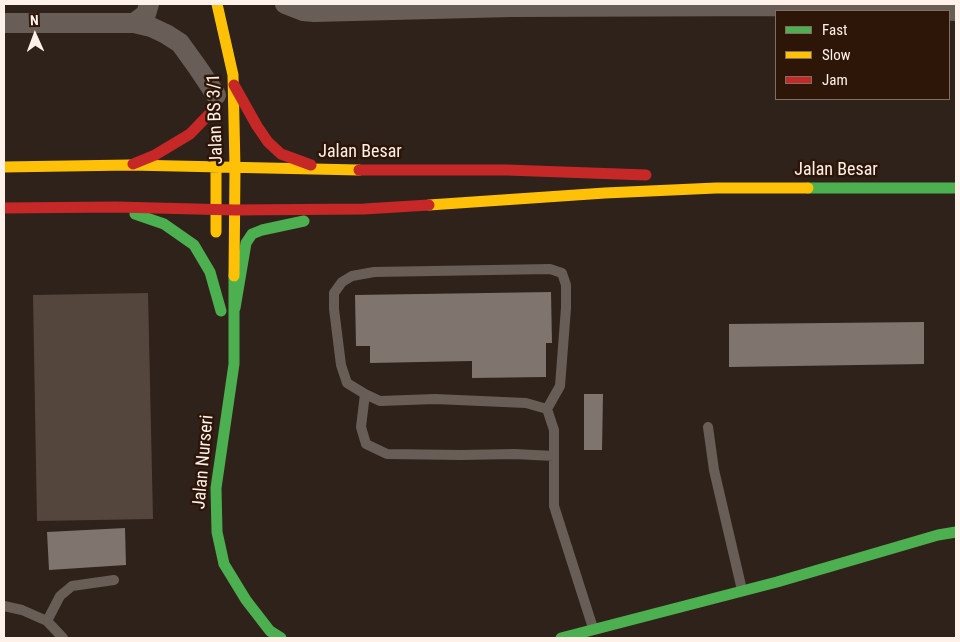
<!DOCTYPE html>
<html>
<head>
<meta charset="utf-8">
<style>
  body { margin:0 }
  #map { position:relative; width:960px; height:642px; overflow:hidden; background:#2f221a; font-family:"Roboto Condensed",sans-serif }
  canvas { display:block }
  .frame { position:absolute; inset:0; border:5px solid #fef1ea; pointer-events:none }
  .legend { position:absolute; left:775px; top:10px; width:175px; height:90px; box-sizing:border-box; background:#2d1608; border:1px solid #816e62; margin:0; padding:6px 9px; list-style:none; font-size:15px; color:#fef1ea }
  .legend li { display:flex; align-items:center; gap:10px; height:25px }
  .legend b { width:25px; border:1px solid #816e62 }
  .north { position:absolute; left:10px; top:10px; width:50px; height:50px; -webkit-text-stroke:4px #2d1608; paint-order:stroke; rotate:358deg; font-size:14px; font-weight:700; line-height:20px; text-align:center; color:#fef1ea }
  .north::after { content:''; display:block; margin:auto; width:18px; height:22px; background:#fef1ea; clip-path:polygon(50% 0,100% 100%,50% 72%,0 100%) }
</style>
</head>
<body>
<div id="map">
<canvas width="960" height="642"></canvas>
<div class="frame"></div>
<ul class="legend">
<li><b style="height:6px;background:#4caf50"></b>Fast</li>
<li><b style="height:6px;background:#ffc107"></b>Slow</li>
<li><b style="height:6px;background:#c62828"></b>Jam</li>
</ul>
<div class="north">N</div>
</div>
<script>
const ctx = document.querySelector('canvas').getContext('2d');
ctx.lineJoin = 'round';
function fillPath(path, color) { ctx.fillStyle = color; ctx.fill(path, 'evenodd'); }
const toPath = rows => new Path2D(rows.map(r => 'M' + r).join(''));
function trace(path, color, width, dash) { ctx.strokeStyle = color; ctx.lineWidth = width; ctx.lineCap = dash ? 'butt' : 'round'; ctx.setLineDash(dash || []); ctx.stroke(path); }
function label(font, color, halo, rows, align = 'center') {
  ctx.font = font + ' "Roboto Condensed",sans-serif'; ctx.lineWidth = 5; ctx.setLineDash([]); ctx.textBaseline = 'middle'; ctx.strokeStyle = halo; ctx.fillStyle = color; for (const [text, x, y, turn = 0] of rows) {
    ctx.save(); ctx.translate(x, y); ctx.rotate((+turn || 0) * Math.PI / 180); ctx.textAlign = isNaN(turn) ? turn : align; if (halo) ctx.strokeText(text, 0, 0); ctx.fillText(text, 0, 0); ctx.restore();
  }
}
fillPath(toPath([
  [148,293,153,519,37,521,33,295]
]), '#55463d');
fillPath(toPath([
  [551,292,552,343,546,343,546,377,472,378,472,361,370,363,370,346,356,346,355,295],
  [924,322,924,364,729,367,729,324],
  [584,394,603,394,602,450,584,450],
  [125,528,126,565,49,570,47,532]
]), '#7f746e');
trace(toPath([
  [365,394,361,427,366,444,387,454,461,455,514,454,554,456],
  [547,409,560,386,566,308,566,285,562,273,550,269,374,272,352,276,342,282,334,293,334,309,341,365,347,383,365,394,380,401,435,399,526,403,547,409,554,430,554,506,593,628],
  [708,427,714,470,742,590],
  [4,606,22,610,47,621,63,638],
  [47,621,60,596,72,586,114,580]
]), '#685e57', 10);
trace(toPath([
  [285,4,303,11,314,12,511,7,789,6,956,11],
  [4,23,134,23,151,27,166,34,180,43,198,68,216,95],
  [134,23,146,14,149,4]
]), '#685e57', 20);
trace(toPath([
  [808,188,956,188],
  [135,214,164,224,194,245,210,272,221,311],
  [234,276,234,364,216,488,217,532,224,564,246,600,270,631,281,638],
  [235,308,246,243,252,234,262,230,304,221],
  [561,638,777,582,938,535,956,532]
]), '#4caf50', 11);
trace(toPath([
  [217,4,233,75,235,168,234,276],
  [216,145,216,232],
  [4,167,130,165,359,170],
  [429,205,605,193,716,188,808,188]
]), '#ffc107', 11);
trace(toPath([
  [234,85,257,126,268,142,281,154,311,165],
  [133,164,155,155,190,134,216,107],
  [359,170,507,170,646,175],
  [4,208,116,207,235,210,364,209,429,205]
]), '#c62828', 11);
label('18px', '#fef1ea', '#2d1608', [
  ["Jalan BS 3/1",216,119,-92],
  ["Jalan Besar",360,152],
  ["Jalan Besar",836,170],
  ["Jalan Nurseri",204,462,-85]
]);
</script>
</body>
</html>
